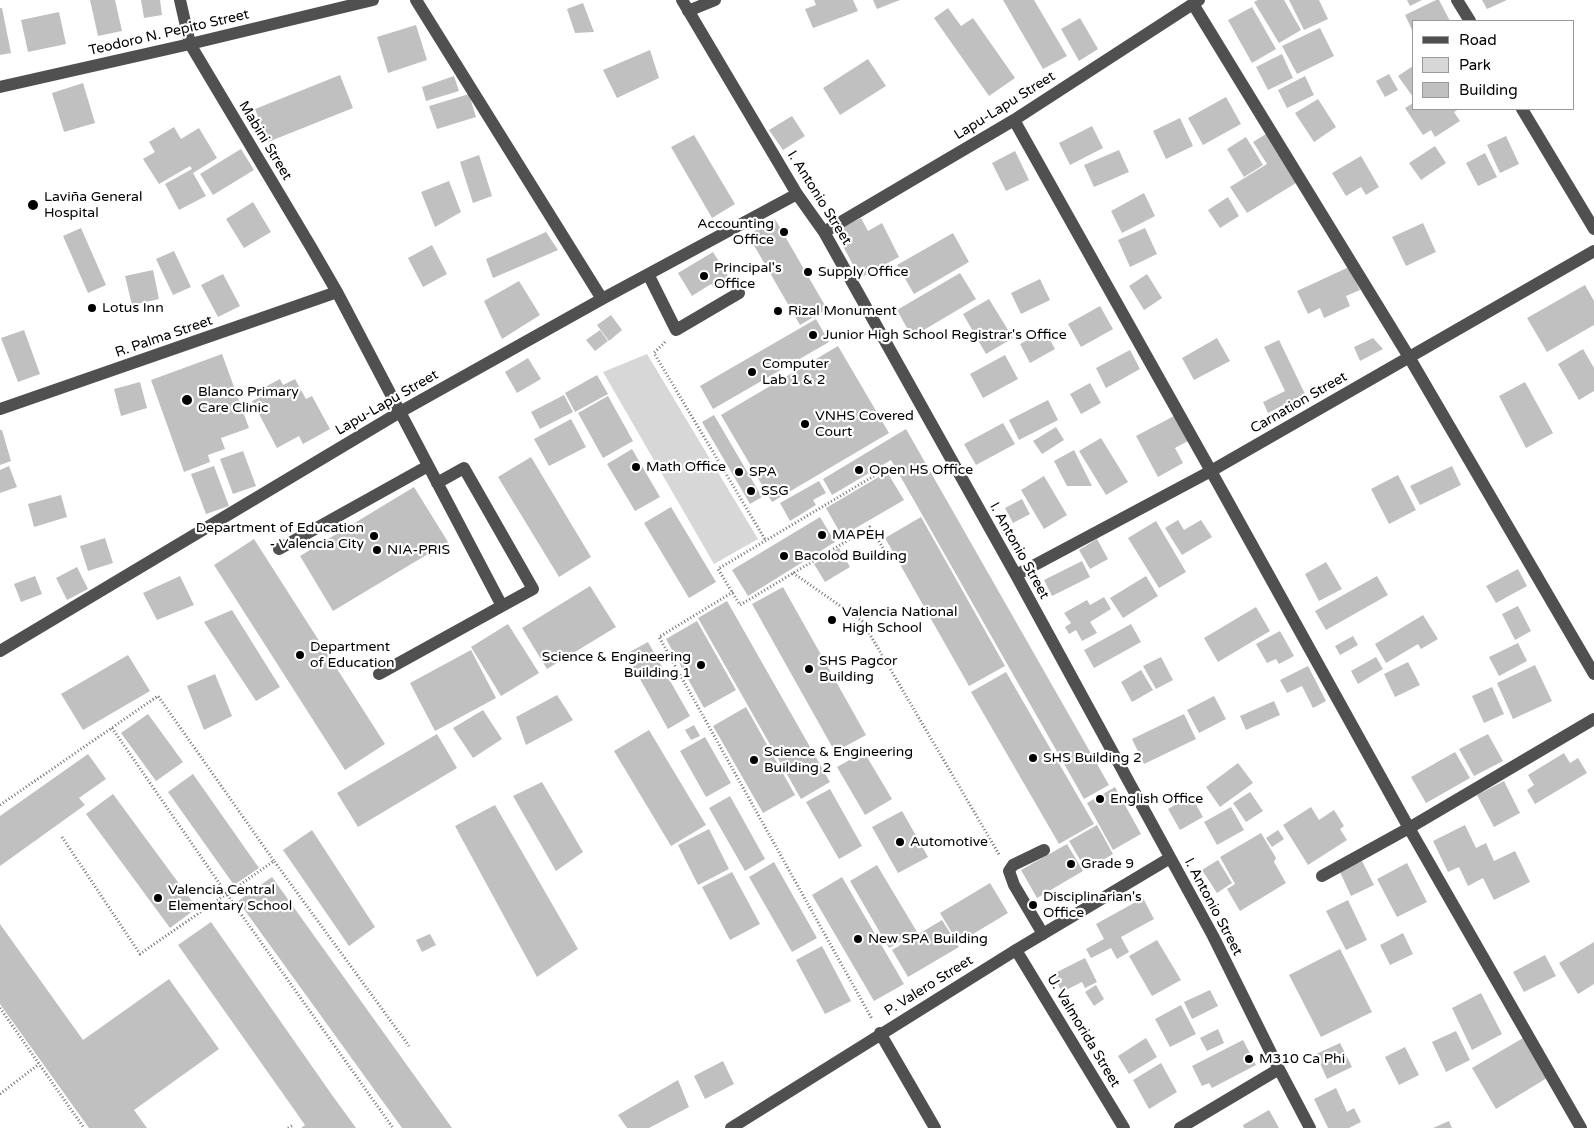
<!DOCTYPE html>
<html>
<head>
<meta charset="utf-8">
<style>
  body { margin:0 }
  #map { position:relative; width:1594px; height:1128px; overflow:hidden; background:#fff; font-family:"Varela Round",sans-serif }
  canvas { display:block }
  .legend { position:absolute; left:1412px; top:20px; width:162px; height:90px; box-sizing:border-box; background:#fff; border:1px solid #999; margin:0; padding:6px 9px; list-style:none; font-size:15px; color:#000 }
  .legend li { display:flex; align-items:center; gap:10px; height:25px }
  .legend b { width:25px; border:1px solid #999 }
</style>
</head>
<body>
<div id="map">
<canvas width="1594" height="1128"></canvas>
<ul class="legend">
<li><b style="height:6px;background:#505050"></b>Road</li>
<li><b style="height:14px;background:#d7d7d7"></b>Park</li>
<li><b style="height:14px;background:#c0c0c0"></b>Building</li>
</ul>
</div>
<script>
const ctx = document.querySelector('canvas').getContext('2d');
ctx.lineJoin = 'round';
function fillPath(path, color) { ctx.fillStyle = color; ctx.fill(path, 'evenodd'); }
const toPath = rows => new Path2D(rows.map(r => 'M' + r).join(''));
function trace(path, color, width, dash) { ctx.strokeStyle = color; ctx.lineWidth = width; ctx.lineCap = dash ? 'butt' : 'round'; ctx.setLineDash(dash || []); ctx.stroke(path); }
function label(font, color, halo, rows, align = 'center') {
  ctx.font = font + ' "Varela Round",sans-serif'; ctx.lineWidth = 4.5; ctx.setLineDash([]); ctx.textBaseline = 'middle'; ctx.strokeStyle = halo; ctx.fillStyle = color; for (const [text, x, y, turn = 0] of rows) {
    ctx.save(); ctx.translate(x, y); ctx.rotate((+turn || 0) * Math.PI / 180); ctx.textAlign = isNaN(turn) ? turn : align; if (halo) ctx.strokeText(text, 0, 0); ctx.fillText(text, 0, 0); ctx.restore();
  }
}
fillPath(toPath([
  [647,354,758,539,714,564,603,372]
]), '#d7d7d7');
fillPath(toPath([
  [90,0,115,0,122,31,98,36],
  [141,0,160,0,162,15,144,18],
  [814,0,853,0,858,11,813,28,805,9,816,5],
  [873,0,900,0,877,9],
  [1003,0,1034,0,1067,56,1043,69],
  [1258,0,1284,0,1301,30,1279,43,1254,2],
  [1289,0,1319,0,1328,19,1304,30],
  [1407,0,1422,0,1410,6],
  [1436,0,1439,0,1450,21,1413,21,1413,32,1405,15],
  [1482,0,1507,0,1487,9],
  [583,3,594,32,575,33,567,9],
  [1252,7,1276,49,1252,63,1228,20],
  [0,8,2,8,11,53,0,55],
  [948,8,961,26,973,18,1015,78,989,96,934,18],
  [59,12,66,44,28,52,21,20],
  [1080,18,1098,49,1079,61,1061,29],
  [416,25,427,60,388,73,377,37],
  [1320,28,1334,56,1297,74,1282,46],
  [650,50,659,78,617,98,603,70],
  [1282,54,1293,78,1268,90,1256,67],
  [868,59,886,86,840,115,823,88],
  [1413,66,1413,97,1398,76],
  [1389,74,1398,90,1385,97,1376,81],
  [340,75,353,108,268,142,255,109],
  [454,76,459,91,426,101,422,87],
  [1305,76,1314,95,1287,108,1278,90],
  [83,83,95,123,64,132,52,93],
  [469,94,476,117,437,129,429,106],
  [1226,97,1241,124,1203,145,1188,118],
  [1318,99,1336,127,1314,142,1295,113],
  [1413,103,1413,109,1459,109,1454,112,1460,121,1435,137,1431,130,1423,135,1405,108],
  [792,116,805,136,783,150,769,130],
  [1180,118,1193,146,1166,159,1153,131],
  [1092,126,1103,148,1070,165,1059,143],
  [174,127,181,139,199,128,217,158,193,173,206,196,179,210,165,184,192,169,190,166,159,184,143,159,155,152,149,142],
  [1266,134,1296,183,1247,213,1230,187,1267,164,1253,142],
  [694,135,735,204,712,218,671,147],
  [1506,136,1519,164,1500,173,1487,145],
  [1246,137,1263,165,1244,177,1227,149],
  [1435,146,1446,163,1421,180,1409,163],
  [241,149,254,170,213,195,200,174],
  [1119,150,1129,172,1094,187,1084,165],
  [1015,151,1029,180,1006,191,992,163],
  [1485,153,1497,177,1478,186,1466,163],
  [479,155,492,196,473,203,460,162],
  [1361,156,1379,187,1366,195,1361,187,1346,196,1332,173],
  [449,181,461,212,435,227,421,192],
  [1144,193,1155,216,1122,233,1111,211],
  [1228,197,1239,216,1220,228,1208,210],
  [253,202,271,232,244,248,226,219],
  [861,218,868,231,882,223,899,257,860,278,835,231],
  [775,219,827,309,800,325,748,235],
  [1423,223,1436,252,1406,266,1392,237],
  [81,228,106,285,88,293,63,236],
  [1145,228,1157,254,1130,267,1118,240],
  [546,232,558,250,493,278,486,259],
  [953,233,969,262,914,294,897,265],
  [432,245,447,274,423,287,408,258],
  [174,251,191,287,173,295,156,259],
  [713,252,730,279,714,288,711,284,692,296,678,273],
  [1349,267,1360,290,1346,296,1350,306,1324,318,1320,308,1308,314,1297,291],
  [153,270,159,299,132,305,125,276],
  [960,273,976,299,912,337,897,310],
  [223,274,240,306,218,317,201,285],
  [1147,274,1162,298,1144,310,1129,286],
  [1040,279,1050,300,1021,314,1011,293],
  [519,281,540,315,502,339,484,301],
  [1585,285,1594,301,1594,325,1547,352,1527,318],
  [989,299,1013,338,986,354,963,314],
  [1100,306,1113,329,1081,347,1068,324],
  [611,315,622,330,609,341,597,325],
  [816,319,829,342,713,409,700,386],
  [24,330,40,374,18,382,1,338],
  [600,330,608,341,595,351,586,340],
  [1045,331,1055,349,1030,363,1020,344],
  [1217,338,1230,361,1194,380,1182,358],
  [1373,338,1383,349,1360,361,1354,347],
  [1279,340,1305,394,1268,413,1263,402,1285,391,1264,347],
  [838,346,889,433,772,502,721,415],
  [1583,349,1594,368,1594,391,1579,400,1558,364],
  [1130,350,1140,369,1106,388,1096,368],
  [222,354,249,428,221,438,225,449,208,455,210,462,184,472,151,380],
  [1005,355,1018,379,983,398,970,374],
  [528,358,541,379,517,393,505,372],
  [597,375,608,394,575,412,565,393],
  [280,379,283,385,295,379,306,399,312,396,330,429,303,444,299,436,277,448,252,401,266,394,263,388],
  [140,382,147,408,121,416,114,389],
  [1525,382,1553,433,1526,448,1499,396],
  [1090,383,1101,403,1081,414,1070,394],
  [564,395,573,412,540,429,531,412],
  [608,396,633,441,603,458,578,413],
  [1048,400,1058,420,1019,440,1009,420],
  [714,415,762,497,750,504,702,422],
  [1174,416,1188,441,1175,448,1183,463,1158,477,1136,436],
  [571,419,586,447,549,466,534,439],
  [1003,423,1015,444,976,465,964,444],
  [1056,427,1064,440,1042,454,1033,441],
  [906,429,1109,785,1084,799,891,460,832,495,823,479],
  [0,430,2,430,11,461,0,465],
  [1101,438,1128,482,1106,495,1079,451],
  [632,449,660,497,635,511,607,464],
  [1074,450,1092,486,1067,486,1054,461],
  [243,451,256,486,233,494,220,459],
  [531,457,591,557,559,577,498,477],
  [9,466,17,487,0,493,0,470],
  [214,466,229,506,206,514,191,474],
  [1452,466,1461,485,1420,505,1410,486],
  [887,472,904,500,842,536,826,508],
  [1398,475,1416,510,1389,524,1371,489],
  [1044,476,1067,515,1044,529,1021,490],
  [819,481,826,493,813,500,816,505,790,521,780,503],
  [414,487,448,542,333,611,300,556],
  [61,495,67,517,34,527,28,504],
  [1022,499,1030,514,1013,523,1005,508],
  [671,507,716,582,689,598,644,523],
  [820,517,835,542,748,596,732,570],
  [921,517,1005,666,969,686,885,538],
  [1178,520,1184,530,1201,520,1212,537,1182,555,1165,528],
  [1156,521,1186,572,1159,588,1128,538],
  [105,538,113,563,88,571,80,546],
  [254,539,385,744,345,770,214,565],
  [1097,539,1108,559,1090,569,1079,550],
  [839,548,850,567,825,582,814,564],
  [1082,561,1090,577,1052,596,1044,580],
  [1326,562,1342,589,1319,601,1305,574],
  [77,567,88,589,67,600,56,578],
  [1518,569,1527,586,1496,603,1486,586],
  [35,576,42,594,21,602,14,584],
  [180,576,194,605,157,620,143,593],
  [1146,576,1158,596,1123,618,1110,598],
  [1377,576,1388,595,1326,630,1315,611],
  [590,586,616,627,547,669,522,628],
  [783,587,866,735,835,752,752,604],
  [1104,597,1111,609,1090,622,1097,633,1082,641,1076,630,1069,634,1065,627,1071,623,1064,613,1087,600,1090,605],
  [727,601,830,782,801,799,698,618],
  [1518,606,1531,631,1515,640,1502,614],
  [1256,607,1270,631,1218,662,1204,638],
  [232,610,280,687,256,701,204,622],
  [1423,615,1438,639,1421,649,1418,644,1386,663,1375,644],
  [697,621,736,690,704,708,666,639],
  [508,624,539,673,501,696,471,647],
  [1131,624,1141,642,1094,668,1084,650],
  [1280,631,1294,656,1279,664,1276,659,1267,663,1256,644],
  [1353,636,1358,645,1340,655,1335,646],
  [648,642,690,716,668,729,626,654],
  [1518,643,1527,661,1499,676,1489,657],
  [471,650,496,698,435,731,410,683],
  [128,655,150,691,83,730,61,694],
  [1161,657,1173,680,1156,689,1143,666],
  [1376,657,1383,669,1358,684,1351,671],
  [1408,662,1420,685,1395,697,1384,674],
  [1535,665,1552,701,1513,719,1497,683],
  [1308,666,1326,701,1313,708,1302,686,1287,693,1280,680],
  [1141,670,1153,690,1132,702,1121,682],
  [1006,672,1094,824,1059,844,971,692],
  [215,674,232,716,204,730,187,686],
  [1492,687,1504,714,1484,723,1472,696],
  [557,695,573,720,526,745,516,717],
  [1214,696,1226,719,1199,733,1187,710],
  [1274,701,1280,715,1246,730,1240,716],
  [746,707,795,795,763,813,713,726],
  [483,710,502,739,473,758,453,728],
  [148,714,183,762,156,781,121,733],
  [1184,714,1196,739,1144,764,1132,739],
  [694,725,700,736,691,740,685,730],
  [649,730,706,825,671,846,614,751],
  [437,734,457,768,358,827,337,793],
  [1488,734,1503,761,1474,776,1459,749],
  [705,737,731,783,706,797,680,751],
  [864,752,892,799,865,815,837,767],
  [1455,752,1470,778,1426,803,1411,777],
  [1564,753,1570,763,1578,758,1587,773,1535,804,1527,790,1534,785,1528,775],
  [88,754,106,779,79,798,85,805,0,866,0,816],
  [1238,763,1253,783,1220,807,1206,787],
  [193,774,259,868,234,885,168,792],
  [1504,781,1520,813,1494,827,1477,795],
  [542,782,583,852,556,871,513,796],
  [1115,787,1141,834,1113,850,1087,803],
  [830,789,862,846,839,859,806,802],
  [1250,792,1263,811,1246,822,1233,803],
  [113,794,197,908,170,928,86,814],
  [730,796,765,859,745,871,709,808],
  [1191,796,1203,817,1180,830,1168,809],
  [495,805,578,949,537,977,455,826],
  [1231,807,1244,830,1217,845,1204,822],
  [1311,807,1319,820,1334,810,1344,826,1340,829,1347,840,1308,865,1283,825],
  [902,811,928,857,898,873,872,827],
  [1097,825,1113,854,1086,870,1069,841],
  [1465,825,1476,848,1486,843,1494,861,1515,851,1530,882,1494,900,1483,878,1468,886,1459,867,1448,872,1433,841],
  [709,829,729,869,698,885,678,845],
  [312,830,375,927,349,946,283,850],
  [1278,830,1284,839,1272,847,1266,838],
  [1261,833,1276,858,1274,862,1286,883,1240,911,1227,889,1235,884,1220,857],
  [1067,844,1083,871,1037,898,1021,870],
  [1361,859,1374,885,1351,896,1339,870],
  [1218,860,1232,883,1217,893,1202,870],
  [774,862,817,938,792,952,749,877],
  [1407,863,1427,902,1397,917,1377,879],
  [877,865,917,932,889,948,850,881],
  [732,872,760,924,730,940,702,887],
  [272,877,452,1128,402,1128,238,901],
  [842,877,904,984,874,1001,812,895],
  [990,883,1008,913,958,943,940,913],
  [1143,898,1154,919,1121,937,1129,952,1117,959,1111,948,1091,958,1086,949,1104,939,1096,924],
  [1348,900,1367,940,1346,950,1326,911],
  [942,920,959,947,908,977,892,950],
  [211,922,332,1095,356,1128,301,1128,305,1125,178,945],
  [0,924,83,1040,169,979,219,1049,134,1110,147,1128,89,1128,0,1004],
  [1403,933,1413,954,1390,965,1380,945],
  [430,934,436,945,422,952,416,940],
  [1157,940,1181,980,1152,996,1129,956],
  [1594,942,1594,984,1578,994,1559,963],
  [822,946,851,1001,825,1014,796,960],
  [1340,949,1372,1012,1321,1037,1289,975],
  [1545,955,1556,976,1524,992,1513,972],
  [1085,958,1097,982,1085,988,1082,982,1062,992,1053,974],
  [1096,985,1104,999,1094,1006,1085,992],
  [1210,990,1218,1006,1192,1019,1184,1002],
  [1481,993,1502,1034,1472,1050,1452,1008],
  [1181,1005,1196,1034,1170,1047,1155,1019],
  [1218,1029,1224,1043,1207,1051,1200,1038],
  [1456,1031,1470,1060,1446,1072,1432,1042],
  [1146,1038,1157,1057,1129,1074,1118,1056],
  [1523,1038,1547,1078,1496,1109,1472,1068],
  [1243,1040,1256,1065,1212,1088,1209,1083,1202,1086,1192,1066],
  [1340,1043,1352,1067,1327,1079,1316,1054],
  [1405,1047,1419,1075,1399,1085,1385,1057],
  [723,1061,734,1084,705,1099,694,1076],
  [1161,1063,1177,1092,1149,1109,1133,1080],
  [678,1080,689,1107,649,1128,627,1128,618,1115],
  [1336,1088,1347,1112,1354,1108,1361,1122,1349,1128,1328,1128,1314,1099],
  [1269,1110,1279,1128,1244,1128,1243,1125],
  [1449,1121,1452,1128,1433,1128]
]), '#c0c0c0');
trace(toPath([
  [665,342,654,353,766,541],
  [889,467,718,569,740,605,870,527,891,561],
  [793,573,862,621,1000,856],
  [733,592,659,637,872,1019],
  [112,728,226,893,393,1128],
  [0,805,158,696,274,861],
  [62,837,140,954,274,861,409,1046],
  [0,1008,84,1128],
  [0,1094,39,1064],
  [288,1128,293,1125]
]), '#727272', 3, [1, 2.5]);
trace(toPath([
  [180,0,190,44,311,247,337,292,502,606,379,674],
  [416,0,602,299],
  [682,0,797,194,824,232,1016,575,1213,936,1279,1069,1310,1128],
  [1457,0,1470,21],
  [1193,4,1409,357,1594,674],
  [688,11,715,0],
  [0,87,190,44,373,0],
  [1522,109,1594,229],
  [1014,120,1211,471,1409,828,1581,1128],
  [824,232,1014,120,1199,0],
  [648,274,676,330,739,293],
  [0,409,337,292],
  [437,483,464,468,533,589,502,606],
  [279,549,428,466],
  [1016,575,1211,471,1594,251],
  [0,651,400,412,602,299,797,194],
  [1322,876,1409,828,1594,719],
  [1043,934,1014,885,1009,871,1013,865,1044,850],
  [1016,950,1124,1128],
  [880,1033,935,1128],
  [731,1128,1016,950,1170,858],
  [1180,1128,1279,1069]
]), '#505050', 12);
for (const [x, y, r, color] of [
  [33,205,6,"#000"],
  [784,232,5,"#000"],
  [808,272,5,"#000"],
  [704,276,5,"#000"],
  [92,308,5,"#000"],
  [778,311,5,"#000"],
  [813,335,5,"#000"],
  [752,372,5,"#000"],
  [187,400,6,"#000"],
  [805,424,5,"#000"],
  [636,467,5,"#000"],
  [859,470,5,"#000"],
  [739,472,5,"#000"],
  [751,491,5,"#000"],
  [822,535,5,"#000"],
  [374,536,5,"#000"],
  [377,550,5,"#000"],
  [784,556,5,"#000"],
  [832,620,5,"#000"],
  [300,655,5,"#000"],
  [701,665,5,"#000"],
  [809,669,5,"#000"],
  [1033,758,5,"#000"],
  [754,760,5,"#000"],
  [1100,799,5,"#000"],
  [900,842,5,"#000"],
  [1071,864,5,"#000"],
  [158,898,5,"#000"],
  [1033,905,5,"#000"],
  [858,939,5,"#000"],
  [1249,1059,5,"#000"]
]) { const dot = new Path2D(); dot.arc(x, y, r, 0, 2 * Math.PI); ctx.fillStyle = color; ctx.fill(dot); trace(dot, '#fff', 2); }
label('14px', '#000', '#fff', [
  ["Teodoro N. Pepito Street",169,33,-13],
  ["Lapu-Lapu Street",1005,106,-32],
  ["Mabini Street",265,141,59],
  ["I. Antonio Street",819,198,58],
  ["R. Palma Street",164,337,-19],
  ["Lapu-Lapu Street",387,403,-30],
  ["Carnation Street",1299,403,-30],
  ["I. Antonio Street",1019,551,61],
  ["I. Antonio Street",1213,907,62],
  ["P. Valero Street",929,986,-32],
  ["U. Valmorida Street",1083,1031,59]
]);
label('14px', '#000', '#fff', [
  ["Laviña General",44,197],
  ["Hospital",44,213],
  ["Accounting",774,224,"right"],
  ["Office",774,240,"right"],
  ["Principal's",714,268],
  ["Office",714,284],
  ["Supply Office",818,272],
  ["Lotus Inn",102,308],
  ["Rizal Monument",788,311],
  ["Junior High School Registrar's Office",823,335],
  ["Computer",762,364],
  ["Lab 1 & 2",762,380],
  ["Blanco Primary",198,392],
  ["Care Clinic",198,408],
  ["VNHS Covered",815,416],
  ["Court",815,432],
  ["Math Office",646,467],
  ["Open HS Office",869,470],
  ["SPA",749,472],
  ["SSG",761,491],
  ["Department of Education",364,528,"right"],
  ["- Valencia City",364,544,"right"],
  ["MAPEH",832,535],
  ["NIA-PRIS",387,550],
  ["Bacolod Building",794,556],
  ["Valencia National",842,612],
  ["High School",842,628],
  ["Department",310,647],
  ["of Education",310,663],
  ["Science & Engineering",691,657,"right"],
  ["Building 1",691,673,"right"],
  ["SHS Pagcor",819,661],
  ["Building",819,677],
  ["Science & Engineering",764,752],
  ["Building 2",764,768],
  ["SHS Building 2",1043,758],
  ["English Office",1110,799],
  ["Automotive",910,842],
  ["Grade 9",1081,864],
  ["Valencia Central",168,890],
  ["Elementary School",168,906],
  ["Disciplinarian's",1043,897],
  ["Office",1043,913],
  ["New SPA Building",868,939],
  ["M310 Ca Phi",1259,1059]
], 'left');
</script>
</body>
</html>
